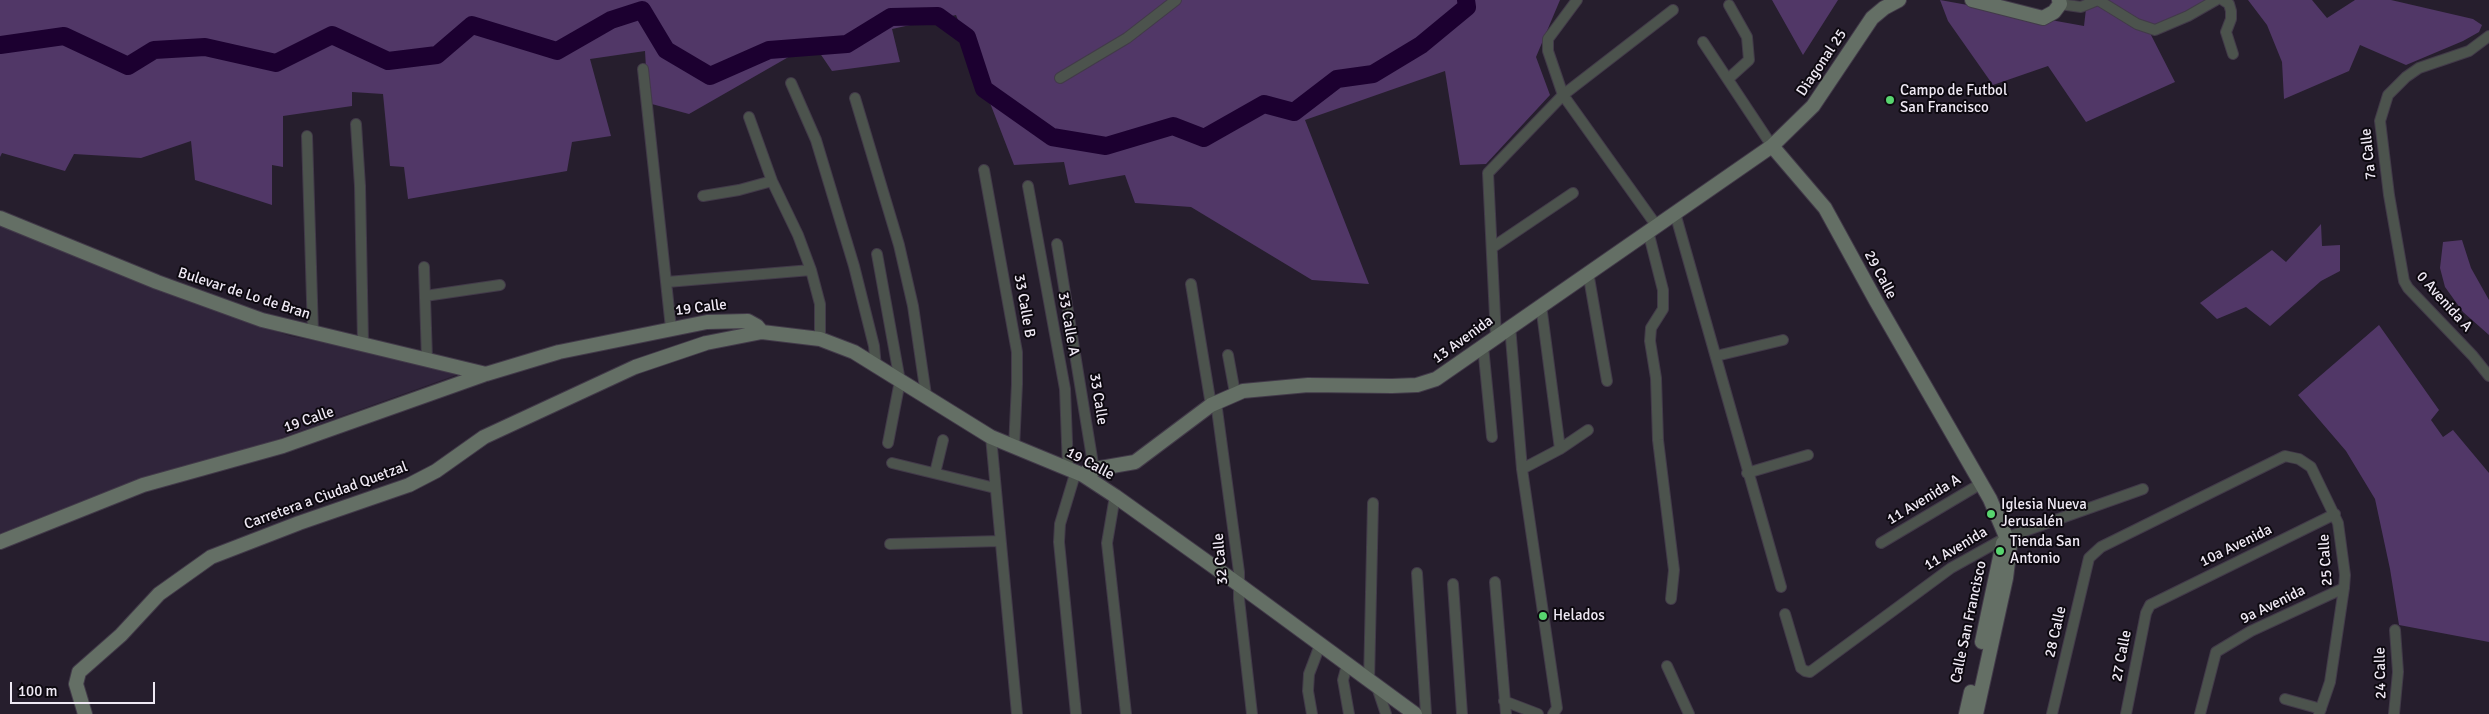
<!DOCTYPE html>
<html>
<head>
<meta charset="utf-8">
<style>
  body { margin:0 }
  #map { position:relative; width:2489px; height:714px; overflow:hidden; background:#261e2d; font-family:Signika,sans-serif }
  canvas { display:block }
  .scale { position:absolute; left:10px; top:682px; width:145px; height:22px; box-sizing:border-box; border:2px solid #efe9f4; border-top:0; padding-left:6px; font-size:15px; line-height:18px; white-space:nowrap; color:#efe9f4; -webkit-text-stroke:4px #0d0910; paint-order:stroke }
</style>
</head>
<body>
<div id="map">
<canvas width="2489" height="714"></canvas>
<div class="scale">100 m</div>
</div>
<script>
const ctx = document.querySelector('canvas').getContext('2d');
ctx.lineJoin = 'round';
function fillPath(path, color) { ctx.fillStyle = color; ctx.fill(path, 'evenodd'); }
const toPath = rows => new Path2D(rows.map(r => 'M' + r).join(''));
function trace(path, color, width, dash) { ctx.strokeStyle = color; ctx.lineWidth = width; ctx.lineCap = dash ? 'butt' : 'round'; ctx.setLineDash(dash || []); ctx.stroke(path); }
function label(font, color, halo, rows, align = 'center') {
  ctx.font = font + ' Signika,sans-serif'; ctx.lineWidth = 4; ctx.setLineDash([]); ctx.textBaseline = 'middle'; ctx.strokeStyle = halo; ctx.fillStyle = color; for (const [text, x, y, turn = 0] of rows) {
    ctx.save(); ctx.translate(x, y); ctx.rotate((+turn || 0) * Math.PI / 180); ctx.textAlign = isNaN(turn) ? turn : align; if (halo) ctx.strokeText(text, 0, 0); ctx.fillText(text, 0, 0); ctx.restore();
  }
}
fillPath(toPath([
  [0,225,236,317,290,336,380,353,459,374,253,448,175,469,107,492,0,536]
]), '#30253b');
fillPath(toPath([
  [0,0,1560,0,1536,57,1550,95,1486,164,1460,165,1445,71,1305,120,1369,284,1312,280,1191,207,1135,203,1125,175,1069,185,1064,162,1014,165,956,15,892,29,900,62,832,71,813,43,689,114,648,103,645,51,590,59,611,136,572,142,567,171,408,199,404,167,390,166,383,94,352,92,352,106,283,116,283,167,272,165,272,205,195,180,191,141,141,158,74,154,65,171,2,153,0,157],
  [1772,0,1838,0,1803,55],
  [1940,0,2084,26,2087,0,2229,0,2151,35,2175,82,2086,122,2048,66,1993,85,1948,21],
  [2248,0,2312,0,2327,18,2355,0,2391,0,2473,19,2482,25,2479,32,2463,41,2406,65,2360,45,2349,71,2284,99,2282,62,2267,25],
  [2321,224,2322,246,2340,245,2340,271,2321,281,2270,326,2246,307,2217,319,2200,303,2272,250,2286,262],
  [2462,240,2471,268,2489,300,2489,335,2463,312,2445,287,2440,268,2443,242],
  [2379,325,2439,410,2431,420,2443,437,2453,430,2489,473,2489,642,2399,625,2390,569,2375,499,2346,451,2298,395]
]), '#513767');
trace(toPath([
  [0,45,64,36,128,66,154,50,205,47,276,63,332,35,388,61,437,55,472,25,557,51,611,20,642,10,666,50,710,76,769,50,847,44,891,17,938,16,967,37,984,89,1052,137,1106,146,1173,126,1204,138,1264,104,1294,112,1337,79,1373,74,1421,45,1467,7,1466,0]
]), '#1c0030', 18);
const street = toPath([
  [1577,0,1548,39,1548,51,1563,95,1656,225],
  [2223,0,2229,4,2231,11,2231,19,2226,32,2233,54],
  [2060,4,2081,7,2098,0,2137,24,2155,30,2188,16,2216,0],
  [2489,36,2469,51,2419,68,2406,77,2388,95,2380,121,2389,195,2404,281,2408,288,2473,356,2489,376],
  [1703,42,1772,146],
  [643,69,671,328],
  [1060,78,1127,38,1176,0],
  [1728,79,1749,60,1747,37,1729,5],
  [791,83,816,140,854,266,874,346,876,367],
  [855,98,899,245,913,306,926,395],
  [749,117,772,181,798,235,811,270,820,304,820,339],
  [356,124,360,186,363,343],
  [307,136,313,333],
  [984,170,1017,352,1017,384,1014,448],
  [1028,186,1065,389,1068,468],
  [703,196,739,190,772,181],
  [1675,213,1781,587],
  [1648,231,1663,290,1663,309,1651,328,1650,341,1656,378,1658,440,1674,570,1671,599],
  [1057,244,1094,470],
  [1493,247,1573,193],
  [877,254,900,381,888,443],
  [424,267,427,359],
  [1588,272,1607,381],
  [667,282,811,270],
  [1191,284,1211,405],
  [425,296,500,285],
  [1541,305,1560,449],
  [1510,326,1522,469,1557,708,1553,714],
  [1496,337,1488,173,1563,95,1673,10],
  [1483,346,1492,437],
  [1228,355,1235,393],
  [1716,356,1783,340],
  [1216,402,1239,572,1239,599,1252,714],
  [991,437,1017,714],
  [892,463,995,488],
  [1522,469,1560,449,1588,430],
  [1076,471,1060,524,1059,542,1076,714],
  [935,473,943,440],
  [1747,473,1808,455],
  [1115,496,1107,543,1126,714],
  [1881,543,1982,483],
  [890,544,1000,541],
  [1417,573,1426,714],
  [1495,582,1506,714],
  [1453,584,1462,714],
  [1785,614,1801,668,1805,671,1810,672,1951,568,2005,538,2143,489],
  [1347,665,1343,680,1349,714],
  [1667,666,1689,714],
  [1369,682,1373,503],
  [1377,687,1386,714],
  [2285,699,2321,709],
  [1504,701,1538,714],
  [1312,714,1308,691,1309,674,1320,645],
  [2052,714,2089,558,2101,547,2285,456,2299,459,2311,467,2338,523,2345,575,2344,588,2330,682,2319,714],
  [2126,714,2146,613,2150,605,2335,514],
  [2200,714,2216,652,2251,631,2344,588],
  [2394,714,2398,672,2395,630]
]);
const secondary = toPath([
  [1972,0,2043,18,2054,12,2060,4,2059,0],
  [1772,146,1825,208,1876,301,1990,499,2010,546,2006,578,1976,714],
  [0,218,157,282,262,320,486,374],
  [1083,475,1089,470,1135,462,1211,405,1243,391,1308,385,1392,386,1417,385,1436,379,1772,146,1813,106,1872,18,1884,8,1899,0],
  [0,542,143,485,283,446,486,374,559,352,707,322,748,321,757,326,762,332],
  [1982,642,2003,543],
  [85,714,76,684,79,672,121,635,159,594,211,557,299,523,409,485,436,471,484,437,635,367,706,343,762,332,820,339,854,352,991,437,1083,475,1115,496,1238,584,1415,714],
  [1966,714,1971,692]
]);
trace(street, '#423a49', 12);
trace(secondary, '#423a49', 16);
trace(street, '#4c534d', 10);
trace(secondary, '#646f65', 14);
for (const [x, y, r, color] of [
  [1890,100,5,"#58d56f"],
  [1991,514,5,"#58d56f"],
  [2000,551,5,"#58d56f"],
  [1543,616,5,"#58d56f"]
]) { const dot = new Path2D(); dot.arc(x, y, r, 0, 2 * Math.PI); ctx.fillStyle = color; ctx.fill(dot); trace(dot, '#0d0910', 2); }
label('15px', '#efe9f4', '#0d0910', [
  ["Diagonal 25",1822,63,-56],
  ["7a Calle",2369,154,-96],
  ["29 Calle",1880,275,62],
  ["Bulevar de Lo de Bran",244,294,18],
  ["0 Avenida A",2444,302,48],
  ["33 Calle B",1024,306,80],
  ["19 Calle",701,308,-7],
  ["33 Calle A",1068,324,80],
  ["13 Avenida",1463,340,-36],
  ["33 Calle",1098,399,81],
  ["19 Calle",309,420,-19],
  ["19 Calle",1090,464,28],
  ["Carretera a Ciudad Quetzal",326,496,-20],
  ["11 Avenida A",1924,500,-31],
  ["10a Avenida",2236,546,-26],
  ["11 Avenida",1956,549,-31],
  ["32 Calle",1221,559,-95],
  ["25 Calle",2326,560,-94],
  ["9a Avenida",2273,605,-26],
  ["Calle San Francisco",1969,622,-78],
  ["28 Calle",2056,632,-77],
  ["27 Calle",2122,656,-79],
  ["24 Calle",2381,673,-91]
]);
label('15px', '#efe9f4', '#0d0910', [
  ["Campo de Futbol",1900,91],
  ["San Francisco",1900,108],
  ["Iglesia Nueva",2001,505],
  ["Jerusalén",2001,522],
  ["Tienda San",2010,542],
  ["Antonio",2010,559],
  ["Helados",1553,616]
], 'left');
</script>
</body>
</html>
